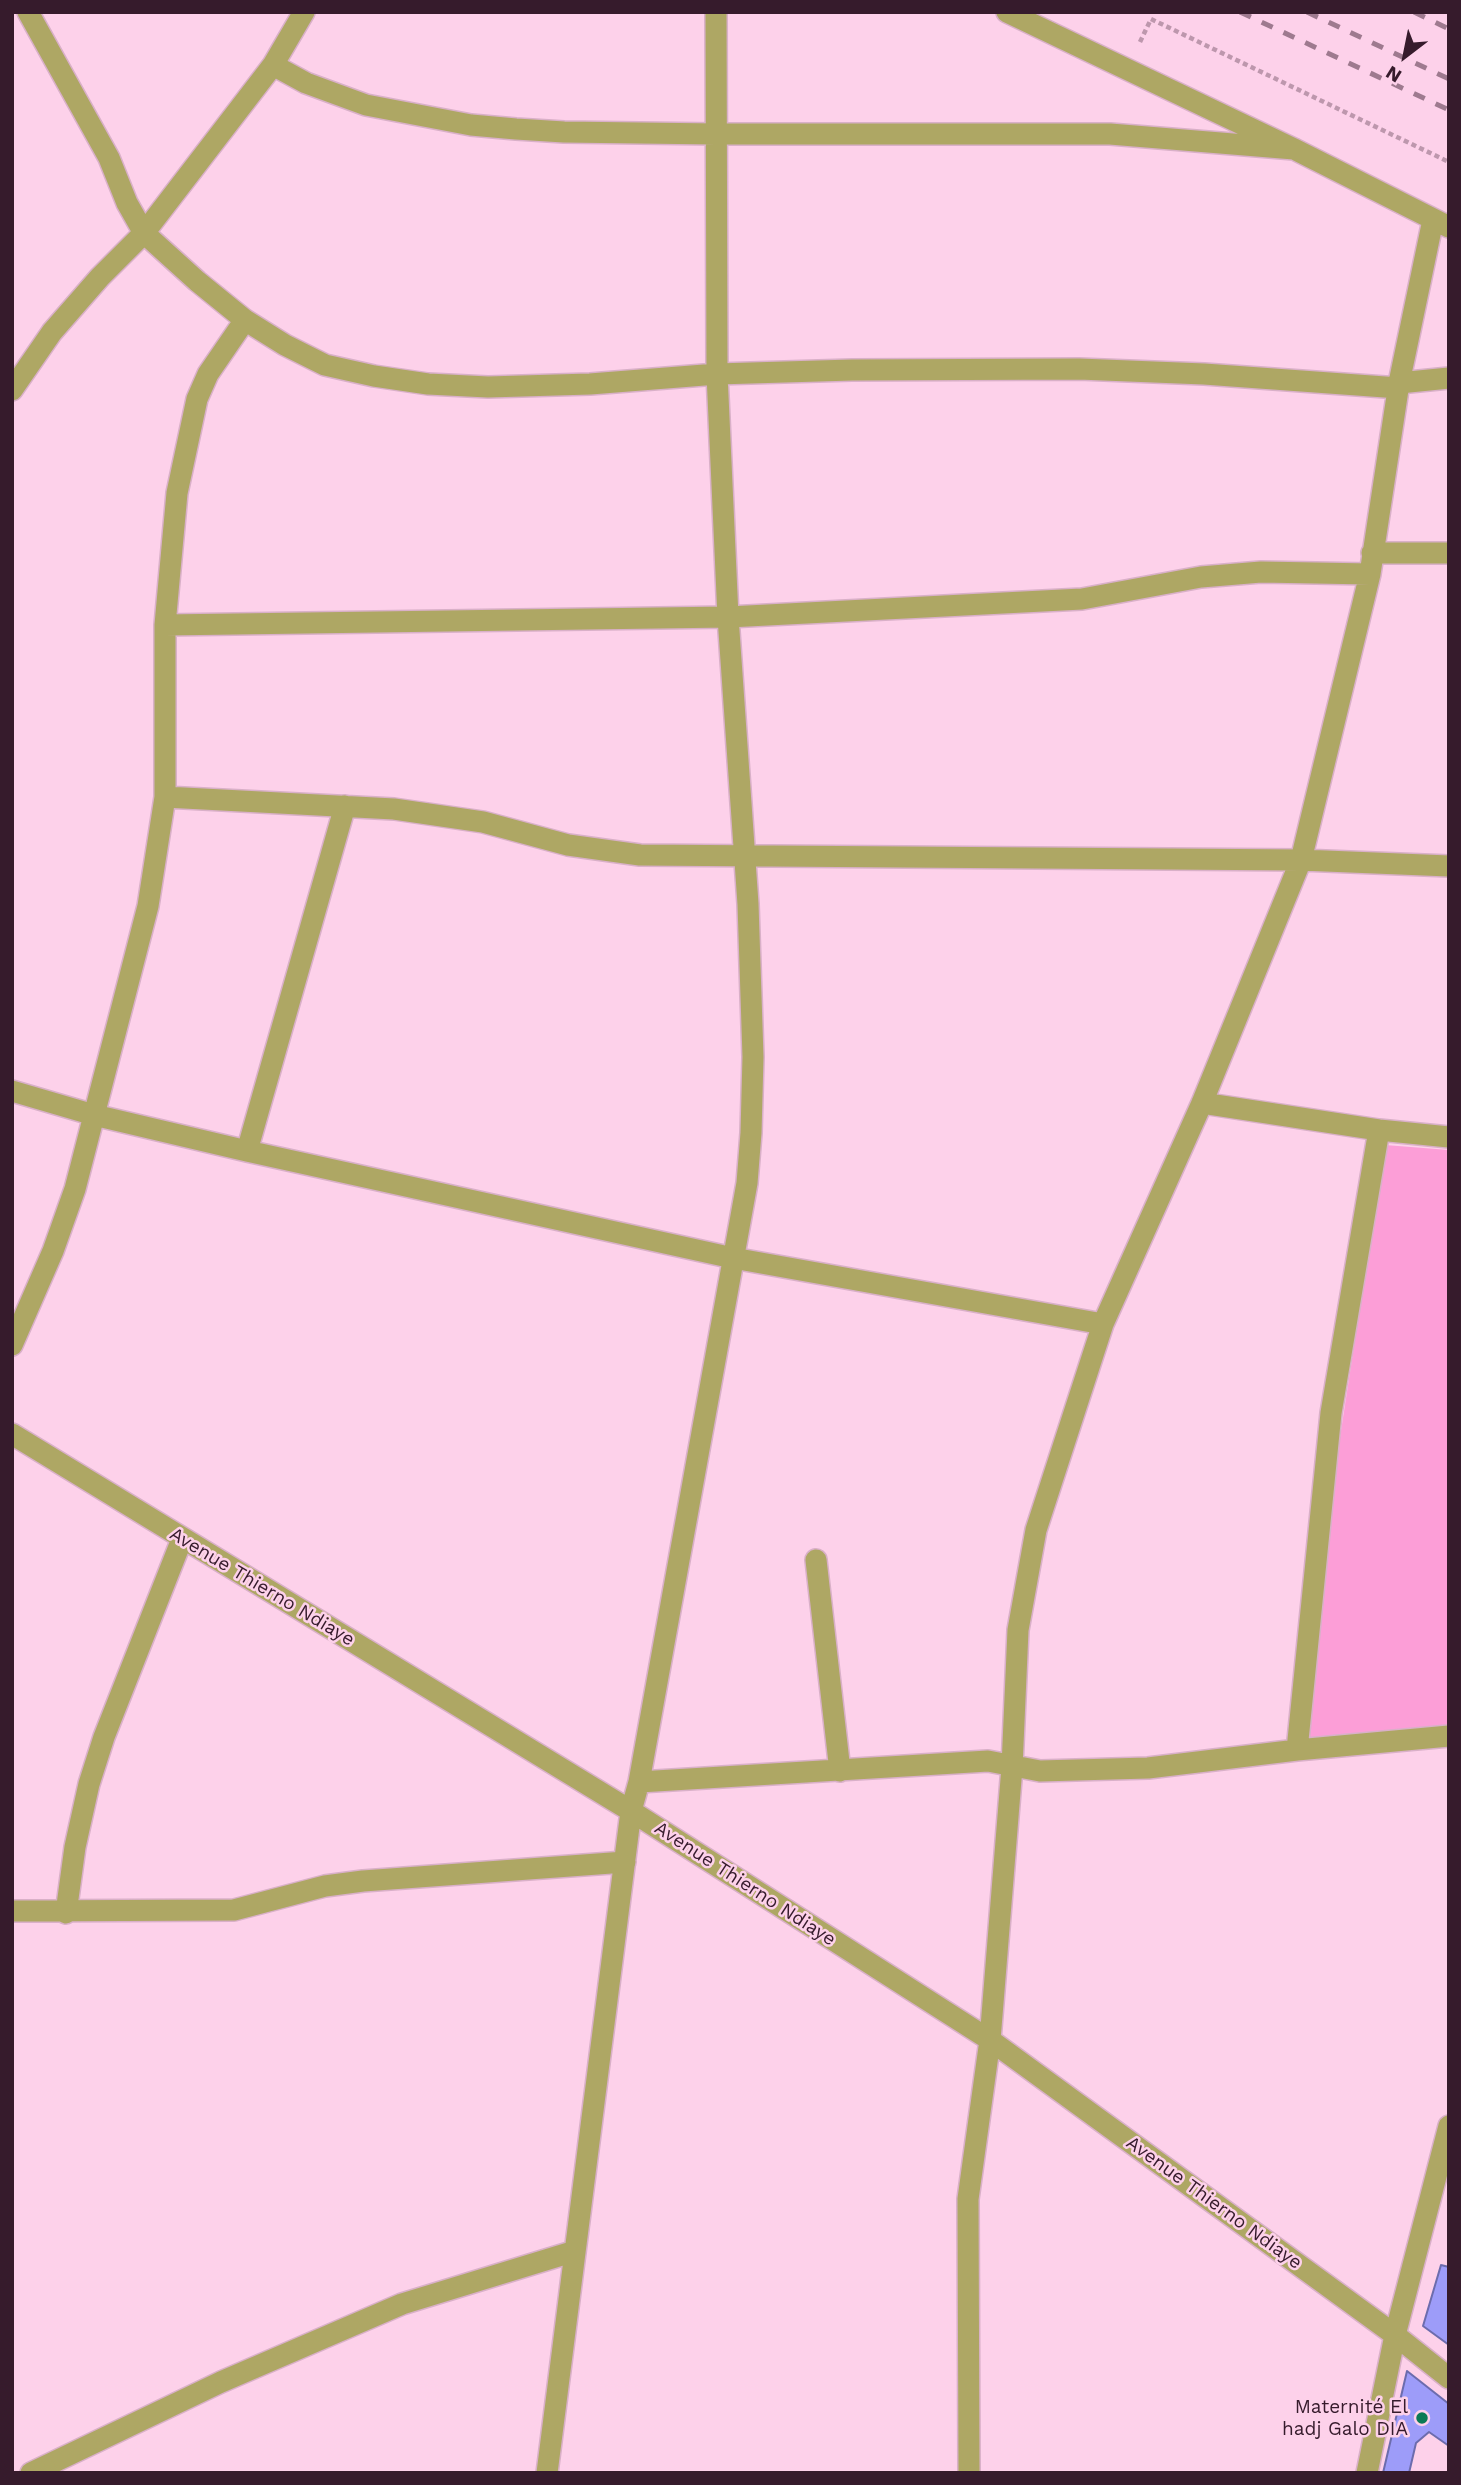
<!DOCTYPE html>
<html>
<head>
<meta charset="utf-8">
<style>
  body { margin:0 }
  #map { position:relative; width:1461px; height:2485px; overflow:hidden; background:#fdd1ea; font-family:"Work Sans",sans-serif }
  canvas { display:block }
  .frame { position:absolute; inset:0; border:14px solid #361b2c; pointer-events:none }
  .north { position:absolute; left:1370px; top:21px; width:70px; height:70px; -webkit-text-stroke:5px #fdd1ea; paint-order:stroke; rotate:212deg; font-size:19px; font-weight:700; line-height:28px; text-align:center; color:#361b2c }
  .north::after { content:''; display:block; margin:auto; width:24px; height:32px; background:#361b2c; clip-path:polygon(50% 0,100% 100%,50% 72%,0 100%) }
</style>
</head>
<body>
<div id="map">
<canvas width="1461" height="2485"></canvas>
<div class="frame"></div>
<div class="north">N</div>
</div>
<script>
const ctx = document.querySelector('canvas').getContext('2d');
ctx.lineJoin = 'round';
function fillPath(path, color) { ctx.fillStyle = color; ctx.fill(path, 'evenodd'); }
const toPath = rows => new Path2D(rows.map(r => 'M' + r).join(''));
function trace(path, color, width, dash) { ctx.strokeStyle = color; ctx.lineWidth = width; ctx.lineCap = dash ? 'butt' : 'round'; ctx.setLineDash(dash || []); ctx.stroke(path); }
function label(font, color, halo, rows, align = 'center') {
  ctx.font = font + ' "Work Sans",sans-serif'; ctx.lineWidth = 5; ctx.setLineDash([]); ctx.textBaseline = 'middle'; ctx.strokeStyle = halo; ctx.fillStyle = color; for (const [text, x, y, turn = 0] of rows) {
    ctx.save(); ctx.translate(x, y); ctx.rotate((+turn || 0) * Math.PI / 180); ctx.textAlign = isNaN(turn) ? turn : align; if (halo) ctx.strokeText(text, 0, 0); ctx.fillText(text, 0, 0); ctx.restore();
  }
}
fillPath(toPath([
  [1385,1145,1449,1150,1449,1730,1292,1749]
]), '#fc9ed7');
const building = toPath([
  [1441,2265,1449,2267,1449,2345,1423,2326,1441,2265],
  [1407,2371,1449,2404,1449,2446,1429,2432,1416,2443,1409,2473,1383,2473,1407,2371]
]);
fillPath(building, '#9d9cf9');
trace(building, '#6c6cad', 2);
const minor = toPath([
  [28,12,109,158,127,203,144,233,197,281,245,320,285,345,325,365,374,376,428,384,488,387,590,384,717,374,852,370,1079,369,1204,374,1399,388],
  [1007,12,1294,149,1449,227],
  [273,65,306,83,366,105,471,125,516,129,564,132,716,134,1110,134,1294,149],
  [1399,383,1449,378],
  [12,390,52,332,100,277,144,233,273,65,304,12],
  [1372,553,1449,553],
  [165,625,728,617,1082,599,1201,577,1261,572,1370,574],
  [165,797,394,809,483,822,568,845,640,855,1301,860,1449,866],
  [12,1091,94,1115,247,1151,733,1258,1103,1324],
  [1202,1103,1379,1130,1449,1137],
  [247,1151,345,806],
  [12,1345,53,1251,75,1189,148,906,165,797,165,625,177,493,197,399,208,374,245,320],
  [12,1434,631,1811,990,2040,1395,2335,1449,2378],
  [816,1560,840,1771],
  [1297,1750,1331,1413,1379,1130],
  [639,1782,988,1761,1040,1771,1148,1768,1297,1750,1449,1736],
  [12,1911,234,1910,325,1886,363,1881,625,1862],
  [66,1913,75,1847,89,1784,104,1737,182,1539],
  [31,2473,221,2382,402,2304,575,2251],
  [547,2473,631,1811,639,1782,747,1183,751,1133,753,1057,748,904,728,617,717,374,716,12],
  [969,2473,968,2199,990,2040,1012,1767,1018,1630,1036,1530,1103,1324,1202,1103,1301,860,1370,574,1399,383,1433,220],
  [1367,2473,1395,2335,1449,2126]
]);
trace(minor, '#d9b0c8', 24);
trace(toPath([
  [1140,42,1151,19,1449,162]
]), '#bd97ad', 4.5, [5, 3.5]);
trace(minor, '#aea764', 21);
trace(toPath([
  [1240,12,1449,110],
  [1307,12,1449,79],
  [1414,12,1449,29]
]), '#9e7a8f', 5, [12, 12]);
for (const [x, y, r, color] of [
  [1422,2418,7,"#0b7a55"]
]) { const dot = new Path2D(); dot.arc(x, y, r, 0, 2 * Math.PI); ctx.fillStyle = color; ctx.fill(dot); trace(dot, '#fdd1ea', 2.5); }
label('19px', '#361b2c', '#fdd1ea', [
  ["Avenue Thierno Ndiaye",262,1587,31],
  ["Avenue Thierno Ndiaye",745,1884,33],
  ["Avenue Thierno Ndiaye",1214,2203,36]
]);
label('19px', '#361b2c', '#fdd1ea', [
  ["Maternité El",1408,2407],
  ["hadj Galo DIA",1408,2429]
], 'right');
</script>
</body>
</html>
